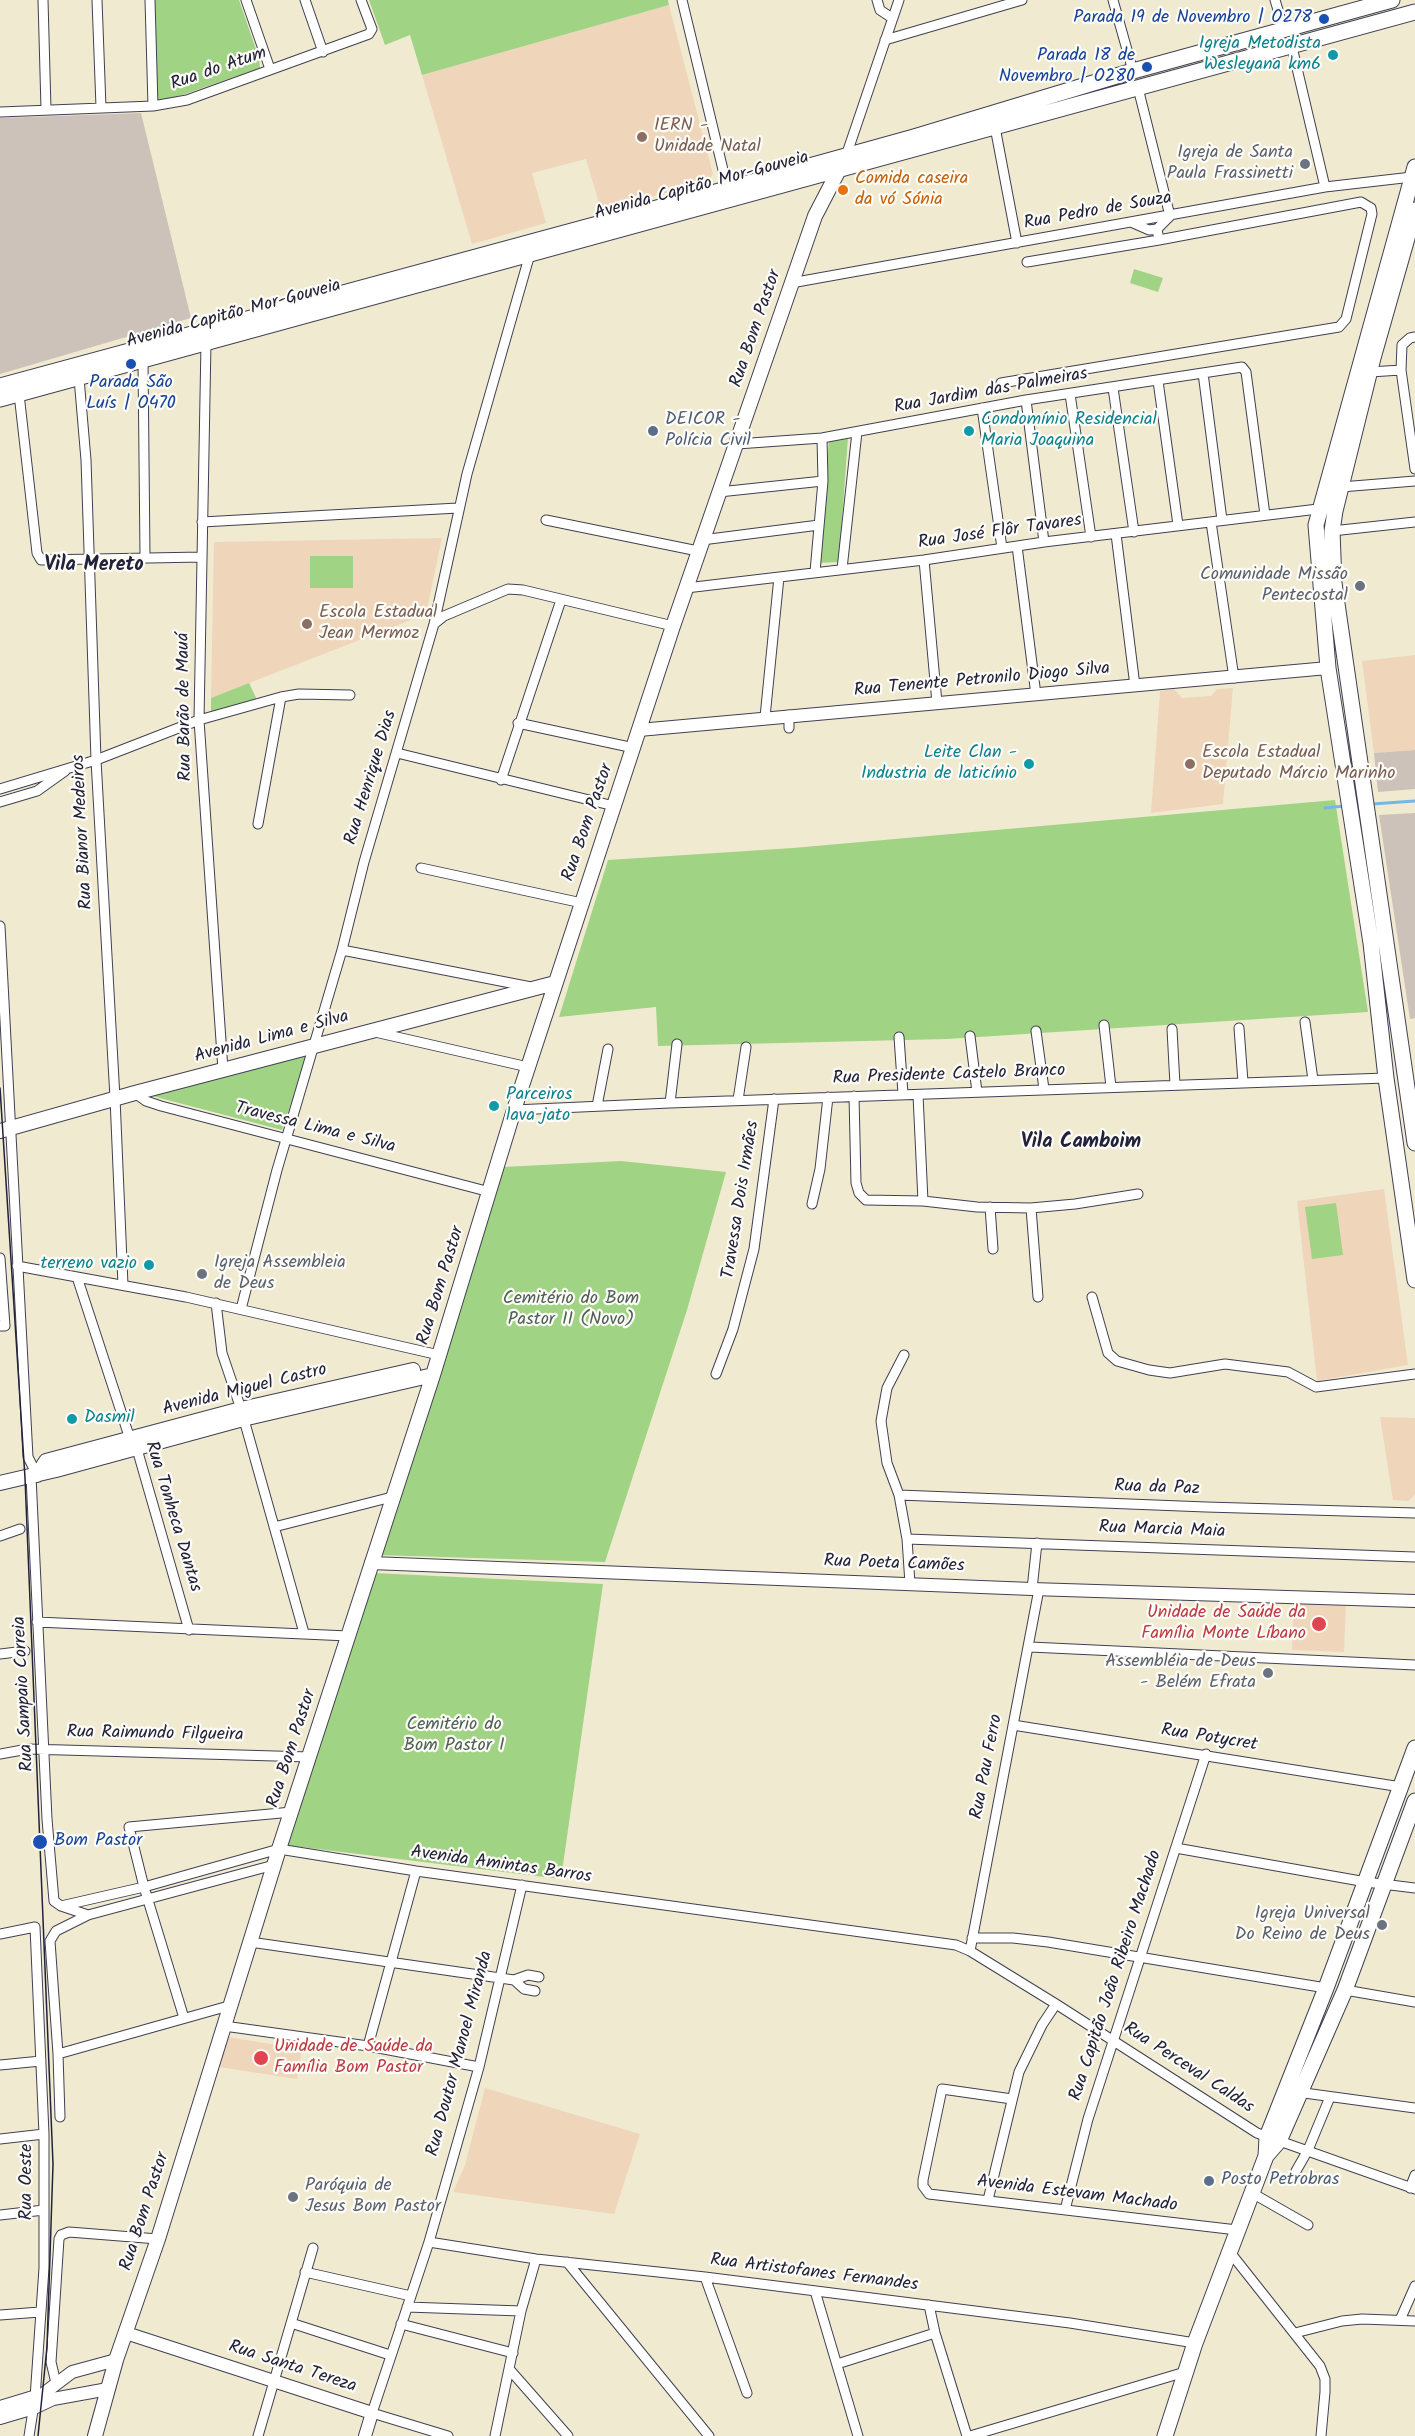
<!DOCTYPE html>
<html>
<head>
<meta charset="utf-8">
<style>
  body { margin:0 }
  canvas { display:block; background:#f0ead1 }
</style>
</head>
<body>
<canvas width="1415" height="2436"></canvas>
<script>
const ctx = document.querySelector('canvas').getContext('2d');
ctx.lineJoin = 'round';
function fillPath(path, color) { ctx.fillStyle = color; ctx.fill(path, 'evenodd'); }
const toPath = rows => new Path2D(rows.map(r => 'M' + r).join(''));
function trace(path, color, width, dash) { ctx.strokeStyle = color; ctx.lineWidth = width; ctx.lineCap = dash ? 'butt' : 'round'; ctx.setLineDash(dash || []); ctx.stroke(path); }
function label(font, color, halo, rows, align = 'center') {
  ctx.font = font + ' Kalam,sans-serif'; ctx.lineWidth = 4.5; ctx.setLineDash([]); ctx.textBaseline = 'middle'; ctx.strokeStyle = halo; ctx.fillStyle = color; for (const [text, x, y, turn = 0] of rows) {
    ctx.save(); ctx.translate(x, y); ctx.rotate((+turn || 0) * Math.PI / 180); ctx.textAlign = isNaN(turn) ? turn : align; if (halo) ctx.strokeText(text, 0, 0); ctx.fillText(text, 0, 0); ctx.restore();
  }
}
fillPath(toPath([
  [669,5,713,174,708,182,601,210,586,159,532,173,546,223,472,244,422,75],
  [442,538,426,614,211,698,214,542],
  [1415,655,1415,750,1374,753,1362,661],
  [1233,688,1223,804,1151,813,1160,691,1174,689,1182,698,1211,696,1217,689],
  [1384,1189,1408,1365,1317,1381,1297,1201],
  [1380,1417,1415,1418,1415,1495,1408,1501,1393,1500],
  [1294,1600,1346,1602,1344,1652,1292,1650],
  [228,2037,302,2049,297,2079,219,2067],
  [485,2088,640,2134,614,2214,453,2192,465,2165]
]), '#efd6bb');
fillPath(toPath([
  [141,113,191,318,0,374,0,118],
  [1415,750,1415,789,1378,792,1374,753],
  [1415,813,1415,1018,1410,1019,1379,815]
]), '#cdc2b9');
fillPath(toPath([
  [152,0,239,0,259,58,260,68,165,101,157,100],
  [369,0,668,0,669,5,422,75,410,35,385,45],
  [1134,269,1163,278,1158,292,1130,283],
  [848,437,839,562,819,563,829,440],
  [310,556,353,556,353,588,310,588],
  [249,683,257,700,211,714,211,698],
  [1335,800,1368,1012,947,1039,658,1046,656,1007,559,1017,608,860,793,848],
  [308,1054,282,1130,152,1096],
  [621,1161,726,1172,687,1310,605,1562,377,1555,503,1167],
  [1336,1203,1343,1255,1312,1259,1305,1207],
  [374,1573,603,1584,561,1879,285,1845]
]), '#a0d484');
trace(toPath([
  [1372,804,1415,801],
  [1325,808,1344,806]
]), '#71b8e9', 3);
const minor = toPath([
  [43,0,46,109],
  [97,0,101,107],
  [150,0,153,106],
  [246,0,270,69],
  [305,0,323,52],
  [682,0,725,178,723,190],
  [877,0,880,10,892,18],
  [1113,0,1133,71],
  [1275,0,1284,30],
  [885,40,1022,0],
  [1292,47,1325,187],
  [0,112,153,106,187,100,369,34,372,29,361,0],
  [995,127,1017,243],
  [846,156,899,0],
  [1133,223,1149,230,1157,229,1170,216,1138,88],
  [1027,262,1159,240],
  [791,283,1325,187,1412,177],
  [1415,337,1410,338,1402,345,1401,370,1415,469],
  [206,343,199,720,223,1070],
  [143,360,145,557],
  [1370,372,1401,370],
  [1203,373,1222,520],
  [79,378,86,460,96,760,115,1098,123,1285],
  [1158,381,1178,525],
  [1001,383,1339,327,1346,319,1372,214,1371,208,1361,202,1159,240,1157,229],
  [1113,388,1134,532],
  [19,394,37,553,41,560,202,557],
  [1070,394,1091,537],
  [1026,400,1044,542],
  [982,408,1002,548],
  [737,444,822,438,1026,400,1242,367,1246,372,1265,515],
  [1341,487,1415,481],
  [719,492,823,481],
  [546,520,698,551],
  [202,522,458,508],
  [1211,522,1234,678],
  [1332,531,1415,522],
  [1116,534,1135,686],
  [702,540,819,525],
  [1017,546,1036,695],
  [924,560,937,703],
  [842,569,857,432],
  [815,572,823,481,822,438],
  [686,588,924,560,1044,542,1318,509],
  [434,624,444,616,508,589,523,590,673,626],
  [765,717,779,577],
  [518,723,634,748],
  [789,728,789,715],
  [397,753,614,806],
  [501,780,561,600],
  [0,789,96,760,199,720,281,697,299,694,350,695],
  [0,802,37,791,65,771],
  [258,824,281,697],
  [421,868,582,903],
  [0,926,28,1457,37,1475],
  [342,950,531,987],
  [1305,1022,1313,1080],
  [1104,1025,1111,1087],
  [1239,1028,1243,1082],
  [1172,1029,1175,1085],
  [1036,1031,1044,1089],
  [375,1032,528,1067],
  [970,1036,977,1092],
  [899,1037,903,1094],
  [135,1093,146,1101,161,1106,490,1192],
  [918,1095,923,1201],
  [854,1096,856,1183,859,1193,866,1200,923,1201,977,1207,1031,1208,1075,1204,1138,1194],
  [738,1100,746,1047],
  [670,1103,677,1044],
  [597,1106,608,1049],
  [514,1110,670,1103,1386,1078],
  [812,1204,820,1169,828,1097],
  [990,1207,993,1249],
  [1031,1208,1038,1297],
  [0,1258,5,1326,0,1326],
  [17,1266,186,1297,439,1355],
  [77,1277,130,1439,137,1449,189,1630],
  [1092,1297,1108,1353,1117,1361,1149,1370,1170,1373,1225,1364,1288,1372,1316,1387,1415,1374],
  [216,1303,222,1353,241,1409,304,1633],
  [241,1309,277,1170,342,950,364,862,434,624,467,474,530,254],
  [904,1355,887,1388,881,1421,887,1463,899,1495,907,1539,910,1584],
  [716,1374,733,1329,754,1249,774,1099],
  [31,1476,47,1819,54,1901,61,1906,88,1915],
  [899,1495,1206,1507,1415,1513],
  [274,1527,392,1497],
  [0,1536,20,1529],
  [907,1539,1415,1557],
  [1032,1589,1037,1543],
  [37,1622,348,1636],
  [1030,1647,1415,1665],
  [0,1654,25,1651],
  [1013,1725,1401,1787],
  [0,1754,28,1749,310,1757],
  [1176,1848,1366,1882,1415,1888],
  [61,1906,144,1887,279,1849,416,1871,956,1945,970,1951,1056,2004,1257,2133,1415,2189],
  [0,1934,35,1927,44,2134,44,2268,35,2398,29,2436],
  [972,1938,1013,1938,1048,1942,1326,1988],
  [250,1942,514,1980,528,1975,539,1977],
  [970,1951,1039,1589],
  [514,1980,524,1989,535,1991],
  [1345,1990,1415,2002],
  [184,2018,144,1887,129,1827,292,1812],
  [224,2026,368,2046,479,2067],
  [368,2046,416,1871],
  [58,2054,50,1941,56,1931,88,1915,274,1865],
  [0,2065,41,2061],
  [1297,2092,1415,2108],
  [1012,2099,942,2089,923,2180,923,2186,929,2194,1237,2230],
  [60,2117,58,2054,232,2005],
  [0,2139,44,2134],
  [1296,2171,1308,2150,1330,2097],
  [1410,2188,1415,2175],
  [1252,2193,1308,2225],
  [988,2200,1019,2072,1042,2025,1056,2004],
  [1065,2210,1088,2119,1206,1754],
  [0,2215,44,2210],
  [429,2242,536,2259,705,2277,1070,2323,1195,2343],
  [1229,2251,1320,2366,1325,2379,1325,2392,1321,2436],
  [567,2262,709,2436],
  [305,2272,411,2296],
  [705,2277,747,2393],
  [815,2291,858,2436],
  [929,2305,935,2333,967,2436],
  [407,2307,521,2311],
  [0,2315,40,2312],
  [1400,2320,1415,2286],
  [291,2323,390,2355],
  [401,2324,513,2353],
  [1295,2333,1342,2321,1362,2319,1415,2321],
  [837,2364,935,2333],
  [510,2370,568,2436],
  [56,2383,51,2362,59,2239,61,2235,69,2232,158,2239],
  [258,2436,313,2248],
  [448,2436,372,2413,429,2242,479,2067,522,1885],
  [495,2436,521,2311,536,2259],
  [970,2436,1185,2372]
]);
const tertiary = toPath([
  [639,730,1328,668],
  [371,1563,1032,1589,1415,1601],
  [126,2333,372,2413,365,2436],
  [0,2407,43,2394,72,2372,116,2360],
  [0,2418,34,2408,53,2399,108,2389]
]);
const secondary = toPath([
  [0,1131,135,1093,555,983],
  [37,1475,46,1461,241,1409,413,1370],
  [0,1483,56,1470,243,1419,433,1375],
  [95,2436,116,2360,158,2239,279,1849,433,1375,514,1110,673,626,815,216,843,162]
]);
const primary = toPath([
  [1415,167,1316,525,1328,668,1371,943,1386,1078,1415,1280],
  [1415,210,1373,358,1335,511,1332,531,1334,583,1415,1143],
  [0,386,723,190,914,137,1133,71,1392,0],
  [0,399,1415,12],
  [1266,2156,1279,2141,1345,1990,1415,1801],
  [1165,2436,1195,2343,1266,2156,1267,2137,1326,1988,1415,1748]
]);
trace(minor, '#414052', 11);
trace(tertiary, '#414052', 14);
trace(secondary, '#414052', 16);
trace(primary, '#414052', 17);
trace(minor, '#fff', 9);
trace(tertiary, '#fff', 12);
trace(secondary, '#fff', 14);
trace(primary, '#fff', 15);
trace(toPath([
  [0,1088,25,1478,53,2164,47,2347,38,2436]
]), '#22223b', 1.5);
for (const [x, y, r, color] of [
  [1324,19,6,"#1a4fb4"],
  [1333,55,6,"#0f9aa8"],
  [1147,67,6,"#1a4fb4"],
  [642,137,6,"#8d6e63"],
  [1305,164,6,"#6b7280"],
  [843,190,6,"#e8710a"],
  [131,364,6,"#1a4fb4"],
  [653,431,6,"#5c6f8a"],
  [969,431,6,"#0f9aa8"],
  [1360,586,6,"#6b7280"],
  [307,624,6,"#8d6e63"],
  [1029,764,6,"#0f9aa8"],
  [1190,764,6,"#8d6e63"],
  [494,1106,6,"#0f9aa8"],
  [149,1265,6,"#0f9aa8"],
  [202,1274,6,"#6b7280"],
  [72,1419,6,"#0f9aa8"],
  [1319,1624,8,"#e0444e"],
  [1268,1673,6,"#6b7280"],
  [40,1842,8,"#1a4fb4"],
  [1382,1925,6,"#6b7280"],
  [261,2058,8,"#e0444e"],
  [1209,2181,6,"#5c6f8a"],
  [293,2197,6,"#6b7280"]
]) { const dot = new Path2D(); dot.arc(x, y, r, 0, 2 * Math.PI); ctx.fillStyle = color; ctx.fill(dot); trace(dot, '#fdfcf7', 2); }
label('18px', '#164399', '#fdfcf7', [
  ["Parada 19 de Novembro | O278",1312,19],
  ["Parada 18 de",1135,57],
  ["Novembro | O280",1135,78],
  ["Parada São",131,384,"center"],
  ["Luís | O470",131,405,"center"],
  ["Bom Pastor",54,1842,"left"]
], 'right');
label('18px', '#0d838f', '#fdfcf7', [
  ["Igreja Metodista",1321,45],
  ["Wesleyana km6",1321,66],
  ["Condomínio Residencial",981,421,"left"],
  ["Maria Joaquina",981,442,"left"],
  ["Leite Clan -",1017,754],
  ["Industria de laticínio",1017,775],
  ["Parceiros",506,1096,"left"],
  ["lava jato",506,1117,"left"],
  ["terreno vazio",137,1265],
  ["Dasmil",84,1419,"left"]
], 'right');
label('18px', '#22223b', '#fdfcf7', [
  ["Rua do Atum",219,70,-19],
  ["Avenida Capitão Mor-Gouveia",702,187,-15],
  ["Rua Pedro de Souza",1098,212,-10],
  ["Avenida Capitão Mor-Gouveia",234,315,-15],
  ["Rua Bom Pastor",757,329,-71],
  ["Rua Jardim das Palmeiras",991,392,-10],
  ["Rua José Flôr Tavares",1000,533,-8],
  ["Rua Tenente Petronilo Diogo Silva",982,681,-5],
  ["Rua Barão de Mauá",186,707,-91],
  ["Rua Henrique Dias",372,778,-73],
  ["Rua Bom Pastor",589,823,-71],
  ["Rua Bianor Medeiros",84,832,-93],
  ["Avenida Lima e Silva",272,1038,-15],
  ["Rua Presidente Castelo Branco",949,1076,-2],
  ["Travessa Lima e Silva",315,1129,14],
  ["Travessa Dois Irmães",742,1200,-81],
  ["Rua Bom Pastor",442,1286,-73],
  ["Avenida Miguel Castro",245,1391,-14],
  ["Rua da Paz",1157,1489,2],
  ["Rua Tonheca Dantas",172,1517,73],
  ["Rua Marcia Maia",1162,1531,2],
  ["Rua Poeta Camões",894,1565,2],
  ["Rua Sampaio Correia",25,1694,-93],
  ["Rua Raimundo Filgueira",155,1735,1],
  ["Rua Potycret",1209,1739,9],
  ["Rua Bom Pastor",293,1749,-72],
  ["Rua Pau Ferro",988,1767,-79],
  ["Avenida Amintas Barros",501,1866,8],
  ["Rua Capitão João Ribeiro Machado",1117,1976,-72],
  ["Rua Doutor Manoel Miranda",461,2054,-75],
  ["Rua Perceval Caldas",1188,2069,33],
  ["Rua Oeste",28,2182,-90],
  ["Avenida Estevam Machado",1077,2195,7],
  ["Rua Bom Pastor",146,2212,-72],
  ["Rua Artistofanes Fernandes",814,2274,7],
  ["Rua Santa Tereza",292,2368,18]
]);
label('18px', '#785e54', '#fdfcf7', [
  ["IERN -",654,127],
  ["Unidade Natal",654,148],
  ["Escola Estadual",319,614],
  ["Jean Mermoz",319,635],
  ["Escola Estadual",1202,754],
  ["Deputado Márcio Marinho",1202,775]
], 'left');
label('18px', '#5b616d', '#fdfcf7', [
  ["Igreja de Santa",1293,154],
  ["Paula Frassinetti",1293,175],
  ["Comunidade Missão",1348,576],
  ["Pentecostal",1348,597],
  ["Igreja Assembleia",214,1264,"left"],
  ["de Deus",214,1285,"left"],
  ["Assembléia de Deus",1256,1663],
  ["- Belém Efrata",1256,1684],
  ["Igreja Universal",1370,1915],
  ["Do Reino de Deus",1370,1936],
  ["Paróquia de",305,2187,"left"],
  ["Jesus Bom Pastor",305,2208,"left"]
], 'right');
label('18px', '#c56008', '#fdfcf7', [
  ["Comida caseira",855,180],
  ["da vó Sónia",855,201]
], 'left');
label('18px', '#4e5e75', '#fdfcf7', [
  ["DEICOR -",665,421],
  ["Polícia Civil",665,442],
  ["Posto Petrobras",1221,2181]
], 'left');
label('18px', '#4e6055', '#fdfcf7', [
  ["Cemitério do Bom",571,1300],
  ["Pastor II (Novo)",571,1321],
  ["Cemitério do",454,1726],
  ["Bom Pastor I",454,1747]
]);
label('18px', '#be3a42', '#fdfcf7', [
  ["Unidade de Saúde da",1306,1614],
  ["Família Monte Líbano",1306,1635],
  ["Unidade de Saúde da",274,2048,"left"],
  ["Família Bom Pastor",274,2069,"left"]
], 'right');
label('bold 20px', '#22223b', '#fdfcf7', [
  ["Vila Mereto",94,567],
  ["Vila Camboim",1081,1144]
]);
</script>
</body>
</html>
